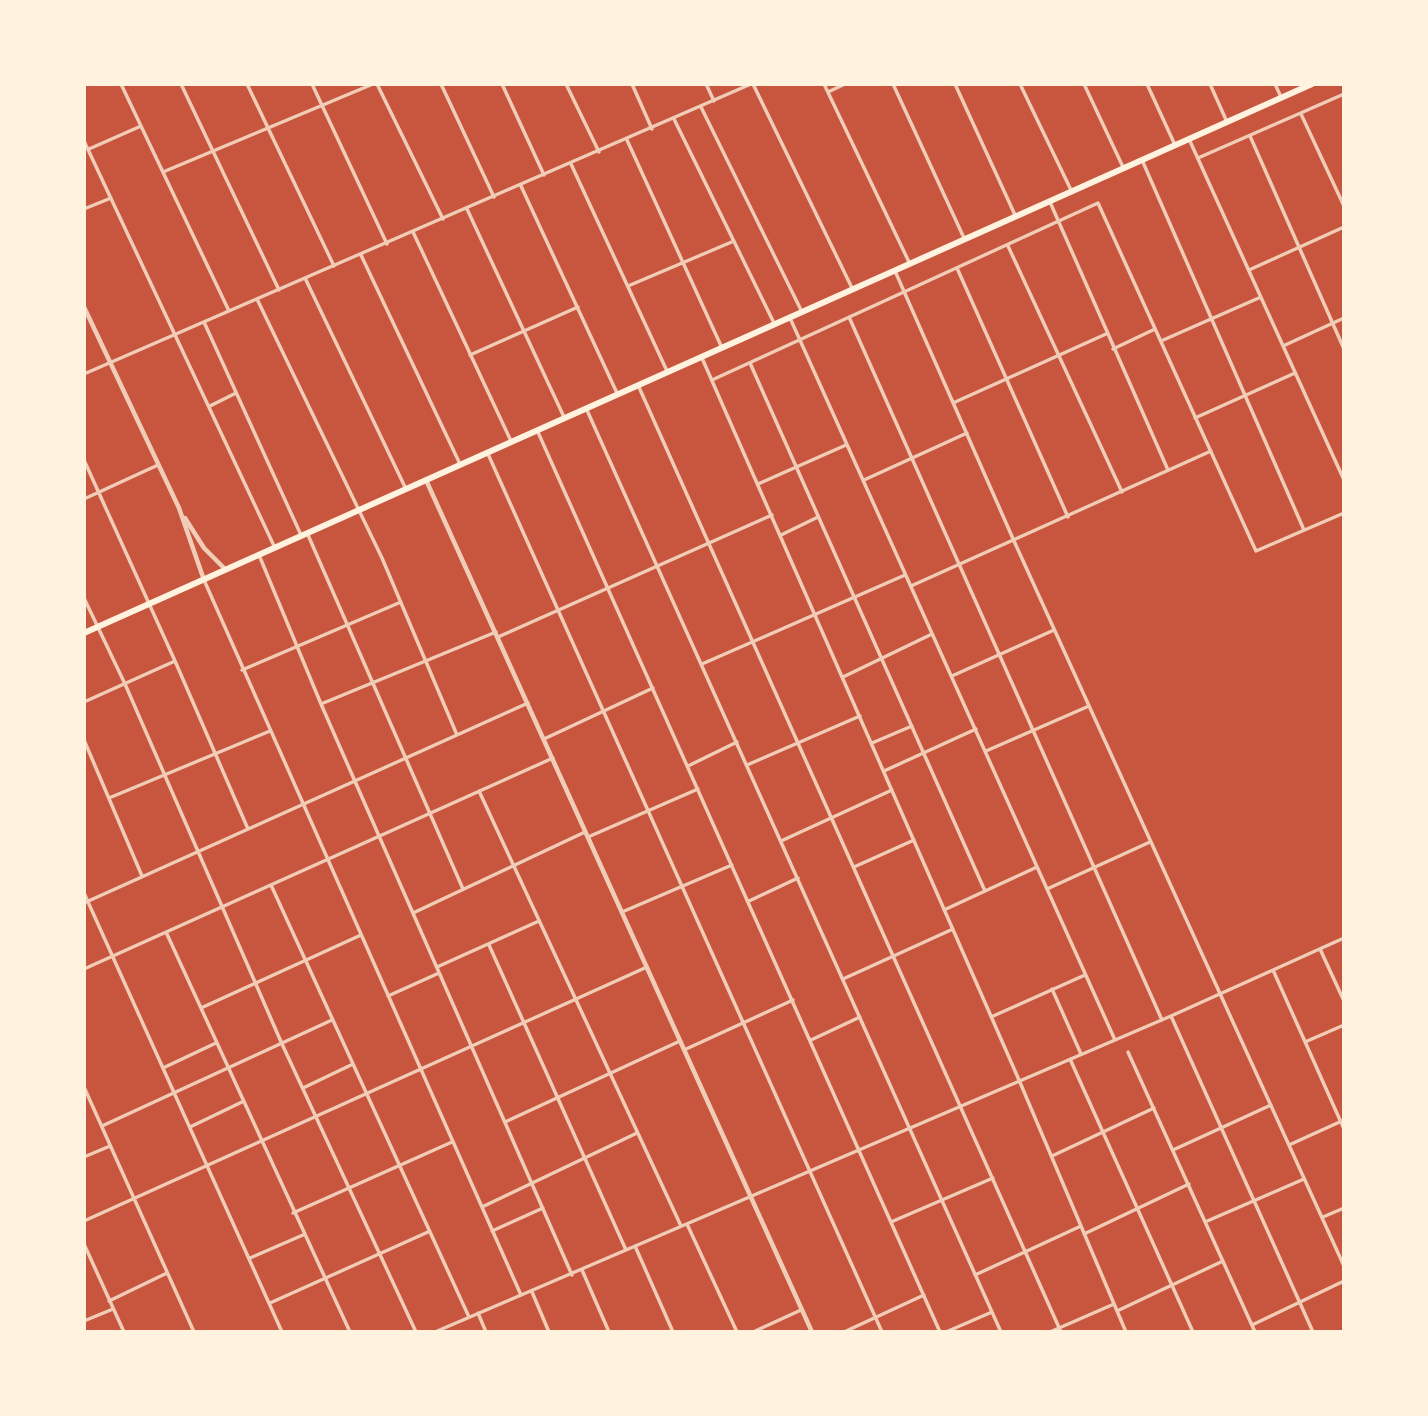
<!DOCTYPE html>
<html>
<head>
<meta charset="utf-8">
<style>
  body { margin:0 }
  #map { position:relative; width:1428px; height:1416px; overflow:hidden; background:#c8553d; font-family:"DejaVu Sans",sans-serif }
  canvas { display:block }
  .frame { position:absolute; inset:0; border:86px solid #fff3e0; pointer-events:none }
</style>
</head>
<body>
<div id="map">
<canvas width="1428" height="1416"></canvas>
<div class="frame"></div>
</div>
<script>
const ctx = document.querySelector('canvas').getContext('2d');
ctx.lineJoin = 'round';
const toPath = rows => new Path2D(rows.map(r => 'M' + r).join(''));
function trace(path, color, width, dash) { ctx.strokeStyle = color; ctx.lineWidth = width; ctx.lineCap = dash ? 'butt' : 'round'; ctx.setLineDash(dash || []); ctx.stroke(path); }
trace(toPath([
  [121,84,229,311],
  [181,84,279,290],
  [247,84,334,266],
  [312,84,387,244],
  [377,84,443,219],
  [441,84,494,197],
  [502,84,544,175],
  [566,84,599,152],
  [632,84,652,129],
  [706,84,714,101],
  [753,84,852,288],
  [824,84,909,262],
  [893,84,964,238],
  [955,84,1015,215],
  [1020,84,1071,190],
  [1084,84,1123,167],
  [1147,84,1175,145],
  [1210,84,1227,122],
  [1275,84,1281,97],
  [828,92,845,84],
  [701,107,802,312],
  [1301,114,1344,206],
  [674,119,774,323],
  [1250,136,1344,349],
  [1189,139,1344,480],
  [627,140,722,348],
  [84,141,275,548],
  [89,149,141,126],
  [1198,158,1344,94],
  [1142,160,1304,530],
  [571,164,667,371],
  [163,172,373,84],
  [521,186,617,393],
  [1050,202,1168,470],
  [84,209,111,198],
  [467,209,564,417],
  [413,232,511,441],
  [1008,246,1122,492],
  [361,255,460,464],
  [957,268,1068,517],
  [1249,270,1344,227],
  [895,271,1014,541,1344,1266],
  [305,278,405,487],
  [628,286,734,241],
  [257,299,382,558,457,735],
  [849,317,1162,1020],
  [790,318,1115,1040],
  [204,322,301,535],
  [1161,341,1261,297],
  [1283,346,1344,318],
  [1113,349,1155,329],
  [470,355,578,307],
  [702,358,1019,1080,1126,1332],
  [750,363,985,891],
  [84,374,751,84],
  [712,380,1098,203,1256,551,1344,513],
  [638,385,1061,1332],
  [953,403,1106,334],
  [210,406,236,393],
  [586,408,1001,1332],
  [1195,418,1295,373],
  [537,430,940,1332],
  [488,454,882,1332],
  [84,460,175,661],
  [864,480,967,433],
  [758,484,846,445],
  [84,499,158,465],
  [308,535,463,889],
  [781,535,818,517],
  [259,555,321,704,572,1275],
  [204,580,521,1295],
  [911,586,1211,451],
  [84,598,125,684,282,1044,416,1332],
  [498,637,772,515],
  [702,664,905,575],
  [242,670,401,602],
  [952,676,1054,630],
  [843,677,932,634],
  [84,702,175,661,248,829],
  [321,704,496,632],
  [544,739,653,688],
  [84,740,142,876],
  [872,743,912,726],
  [986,751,1089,706],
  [747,765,860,716],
  [688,766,737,742],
  [884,771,976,729],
  [479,791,681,1226],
  [109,798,270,731],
  [588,837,698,789],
  [781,841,892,790],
  [854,867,914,840],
  [271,885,469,1317],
  [1047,889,1150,842],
  [84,893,282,1332],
  [749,901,798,878],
  [84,903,528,703],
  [944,910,1037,867],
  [622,912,732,865],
  [413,913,585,832],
  [166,932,350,1332],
  [489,945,626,1250],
  [1320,949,1344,1001],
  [437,967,539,921],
  [84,969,553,758],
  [1273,970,1344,1129],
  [843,979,953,929],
  [1052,989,1081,1054],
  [388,996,439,973],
  [201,1008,361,935],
  [1171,1016,1313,1332],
  [991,1017,1085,975],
  [811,1040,860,1017],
  [1305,1042,1344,1025],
  [684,1050,793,1000],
  [1128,1052,1255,1332],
  [1070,1059,1193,1332],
  [163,1068,216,1043],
  [84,1087,194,1332],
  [303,1088,351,1065],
  [505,1122,680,1041],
  [102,1126,332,1020],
  [190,1127,242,1102],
  [1289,1145,1344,1120],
  [1173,1150,1271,1105],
  [1052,1156,1154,1108],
  [84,1157,110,1146],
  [482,1207,637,1133],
  [293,1213,452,1142],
  [1323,1217,1344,1208],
  [84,1221,647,967],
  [891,1222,993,1178],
  [1205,1222,1304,1179],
  [687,1224,737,1332],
  [492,1231,543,1208],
  [1084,1234,1189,1184],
  [84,1244,124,1332],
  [635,1246,673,1332],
  [250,1258,303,1235],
  [582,1270,609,1332],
  [975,1275,1081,1226],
  [532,1292,549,1332],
  [109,1301,167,1273],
  [270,1303,428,1232],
  [1117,1311,1223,1261],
  [478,1313,486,1332],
  [84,1321,113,1309],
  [1252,1325,1344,1281],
  [435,1332,1171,1016,1344,938],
  [753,1332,801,1310],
  [844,1332,924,1295],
  [946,1332,992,1312],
  [1050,1332,1114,1304]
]), '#f1ccb7', 3.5);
trace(toPath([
  [84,307,179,508,204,580],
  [426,480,812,1332],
  [185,518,204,548,226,570]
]), '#f1ccb7', 4.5);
trace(toPath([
  [84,633,1312,84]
]), '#fff3e0', 6);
</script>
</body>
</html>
